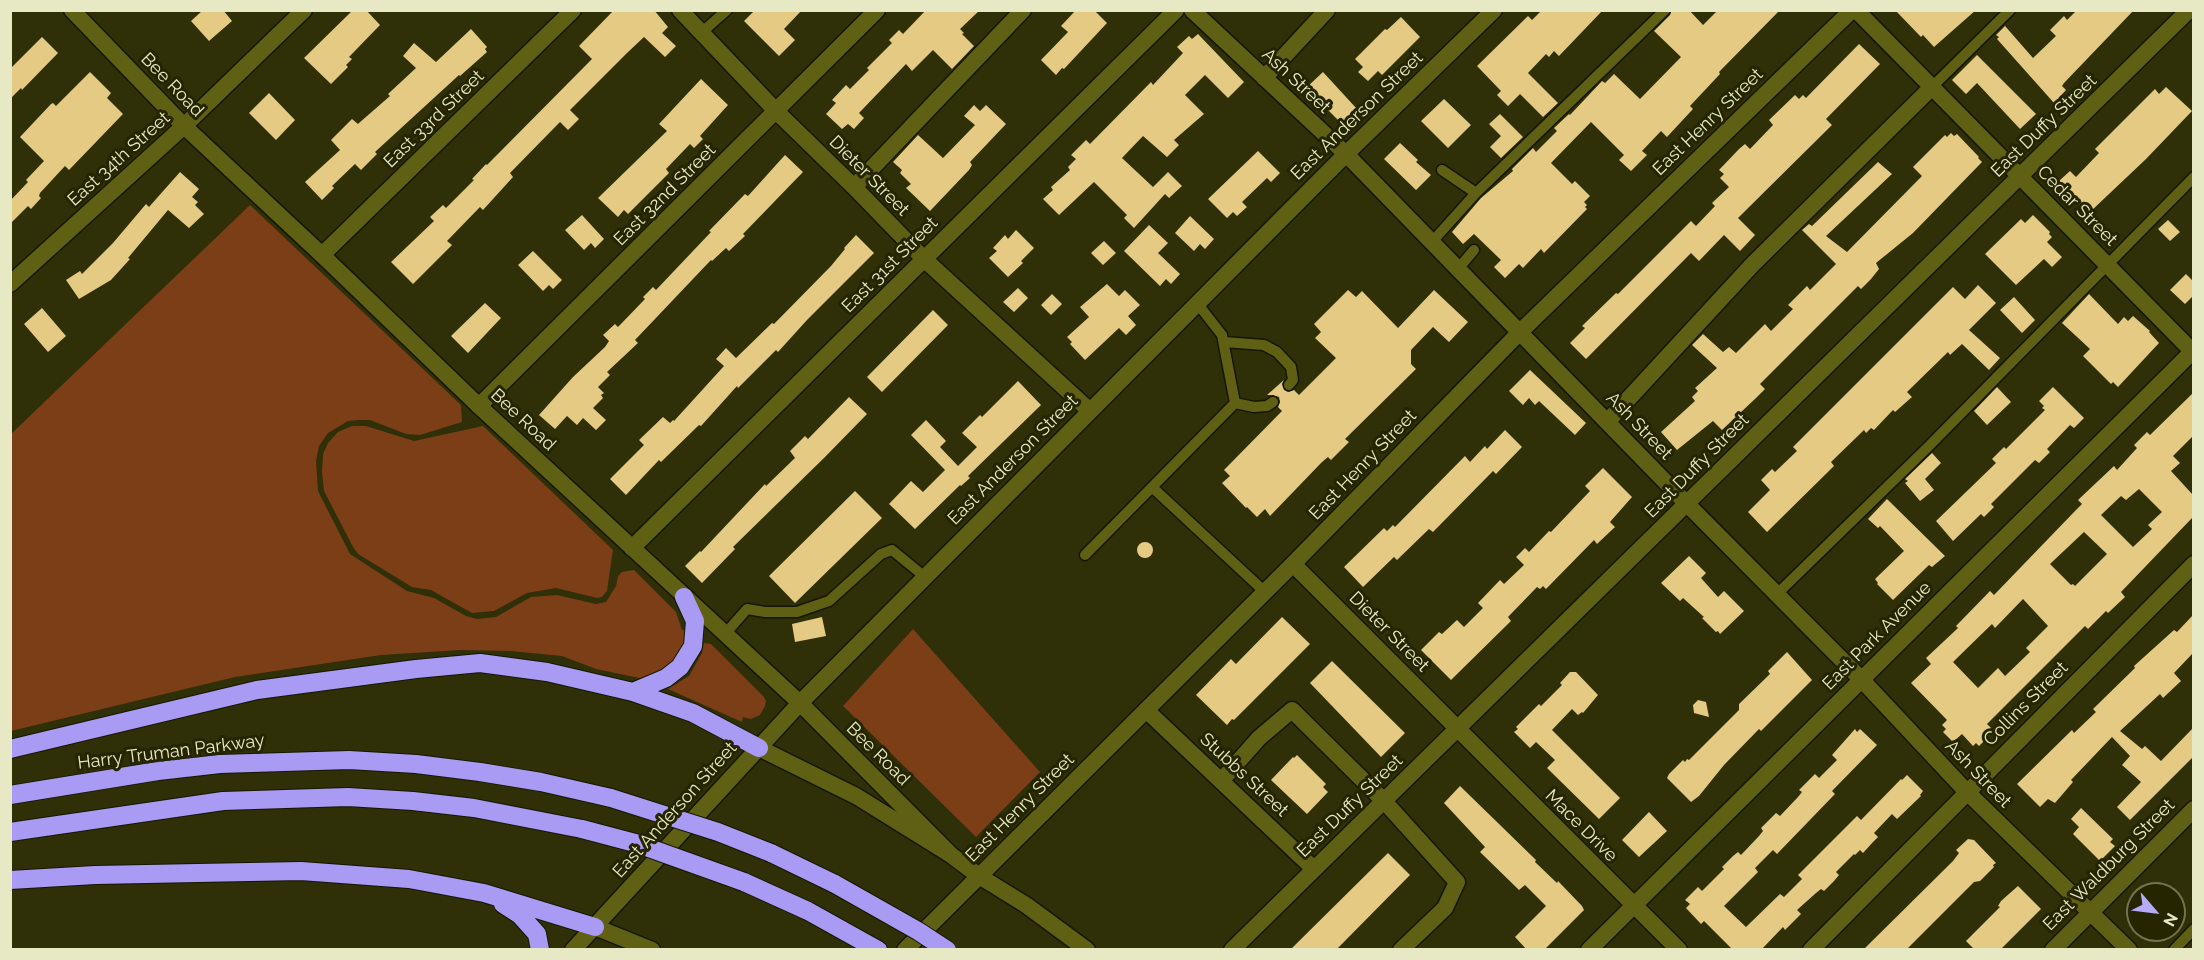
<!DOCTYPE html>
<html>
<head>
<meta charset="utf-8">
<style>
  body { margin:0 }
  #map { position:relative; width:2204px; height:960px; overflow:hidden; background:#2f2f08; font-family:Raleway,sans-serif }
  canvas { display:block }
  .frame { position:absolute; inset:0; border:12px solid #e7e9c5; pointer-events:none }
  .north { position:absolute; left:2126px; top:882px; width:60px; height:60px; box-sizing:border-box; background:#252500; border:2px solid #73734f; border-radius:50%; rotate:118deg; font-size:16px; font-weight:700; line-height:24px; text-align:center; color:#e7e9c5 }
  .north::after { content:''; display:block; margin:auto; width:21px; height:27px; background:#b6abf8; clip-path:polygon(50% 0,100% 100%,50% 72%,0 100%) }
</style>
</head>
<body>
<div id="map">
<canvas width="2204" height="960"></canvas>
<div class="frame"></div>
<div class="north">N</div>
</div>
<script>
const ctx = document.querySelector('canvas').getContext('2d');
ctx.lineJoin = 'round';
function fillPath(path, color) { ctx.fillStyle = color; ctx.fill(path, 'evenodd'); }
const toPath = rows => new Path2D(rows.map(r => 'M' + r).join(''));
function trace(path, color, width, dash) { ctx.strokeStyle = color; ctx.lineWidth = width; ctx.lineCap = dash ? 'butt' : 'round'; ctx.setLineDash(dash || []); ctx.stroke(path); }
function label(font, color, halo, rows, align = 'center') {
  ctx.font = font + ' Raleway,sans-serif'; ctx.lineWidth = 6; ctx.setLineDash([]); ctx.textBaseline = 'middle'; ctx.strokeStyle = halo; ctx.fillStyle = color; for (const [text, x, y, turn = 0] of rows) {
    ctx.save(); ctx.translate(x, y); ctx.rotate((+turn || 0) * Math.PI / 180); ctx.textAlign = isNaN(turn) ? turn : align; if (halo) ctx.strokeText(text, 0, 0); ctx.fillText(text, 0, 0); ctx.restore();
  }
}
fillPath(toPath([
  [250,205,461,405,462,422,420,435,406,434,370,420,359,420,348,421,328,433,319,446,316,461,318,491,350,554,407,591,434,598,466,616,477,619,496,617,531,597,557,595,596,604,606,602,616,586,618,576,622,572,634,570,676,612,682,630,687,630,688,638,677,663,644,679,596,669,562,656,510,651,461,650,381,655,235,677,11,731,11,434],
  [352,426,366,426,414,441,483,426,613,550,607,591,602,597,597,598,556,588,527,593,494,611,472,613,431,590,412,587,358,554,353,547,324,491,322,472,323,454,328,443,338,432],
  [913,629,1040,772,976,837,843,706],
  [704,643,711,644,764,697,766,701,765,706,760,715,751,719,743,717,742,722,668,689,689,676,702,653]
]), '#7b3e16');
fillPath(toPath([
  [203,10,223,10,232,21,209,41,191,21],
  [353,10,366,10,380,25,349,57,352,59,346,65,348,67,331,84,304,58],
  [614,10,654,10,668,27,662,33,676,46,665,57,644,37,627,53,570,110,579,119,568,130,560,122,510,173,513,177,483,210,480,207,447,241,452,245,413,284,391,262,434,221,430,217,443,205,446,208,474,180,472,179,486,164,487,165,592,59,579,46],
  [755,10,802,10,784,29,795,40,779,56,744,21],
  [926,10,980,10,960,29,964,33,962,34,974,46,952,69,933,50,912,71,906,64,859,113,864,118,854,129,848,124,842,129,826,114,836,103,832,100,846,85,850,89,869,70,867,68,892,43,889,40,899,30,903,34],
  [1076,10,1094,10,1107,23,1064,69,1062,68,1056,75,1041,60,1068,32,1061,26],
  [1542,10,1603,10,1559,56,1554,51,1549,57,1546,54,1528,73,1558,103,1543,117,1520,94,1508,106,1497,95,1501,91,1477,66,1528,16,1532,20],
  [1672,10,1689,10,1703,25,1718,10,1780,10,1719,72,1720,74,1690,106,1693,109,1667,137,1661,131,1642,151,1647,155,1631,171,1619,160,1624,155,1591,122,1551,163,1572,184,1575,181,1590,196,1584,202,1587,205,1585,207,1587,209,1544,253,1541,249,1523,268,1519,264,1505,278,1494,267,1501,260,1474,234,1463,244,1452,232,1481,198,1513,171,1512,169,1533,148,1536,152,1557,131,1554,128,1569,114,1570,115,1602,81,1605,83,1614,74,1640,99,1681,57,1654,31,1670,15],
  [1895,10,1976,10,1934,47,1923,35,1921,37],
  [2077,10,2134,10,2064,83,2062,86,2066,90,2054,103,1997,39,1999,37,1996,35,2005,26,2033,58,2056,36,2050,30,2064,16,2067,20],
  [1401,17,1420,37,1382,75,1378,71,1368,81,1358,72,1363,67,1355,59,1385,29,1387,30],
  [471,29,487,47,485,49,487,52,460,76,459,75,375,152,377,154,361,170,355,164,332,186,334,188,322,200,305,182,340,150,331,140,352,119,358,124,359,123,390,96,388,94,416,68,403,56,414,43,436,62],
  [1198,34,1244,82,1228,98,1205,75,1185,95,1204,114,1174,140,1179,145,1167,157,1143,136,1122,158,1153,187,1168,172,1182,186,1169,198,1165,194,1134,228,1124,218,1127,215,1094,182,1059,215,1043,199,1053,190,1051,187,1070,170,1068,167,1076,159,1071,155,1086,140,1090,144,1151,82,1153,85,1183,53,1177,47,1189,36,1192,39],
  [42,37,58,53,22,90,21,88,10,99,10,69],
  [1859,44,1880,64,1826,119,1832,125,1738,218,1755,235,1740,251,1724,235,1699,261,1691,253,1586,359,1570,343,1585,328,1582,326,1616,293,1618,294,1691,221,1696,226,1715,206,1712,203,1729,187,1720,178,1724,174,1719,170,1739,149,1745,144,1750,149,1773,125,1769,120,1795,95,1799,99,1803,95,1806,98],
  [1977,55,2036,114,2020,129,1977,83,1966,94,1952,80],
  [90,72,111,93,107,98,123,114,69,170,65,166,40,193,39,196,41,198,31,209,28,206,10,224,10,201,28,182,26,180,44,161,20,137,51,104,53,103,56,106],
  [1323,72,1357,109,1343,123,1339,119,1338,120,1306,88],
  [701,79,728,105,700,136,703,139,694,148,690,144,666,169,669,173,628,214,624,210,618,217,598,198,667,131,659,124],
  [2166,87,2192,111,2146,159,2090,212,2085,207,2083,209,2059,181,2070,171,2076,177,2099,153,2095,149,2155,89,2159,94],
  [269,93,295,120,276,140,249,113],
  [1444,99,1471,125,1448,148,1421,121],
  [974,105,980,111,986,105,1006,124,970,162,972,165,969,170,930,211,906,188,911,184,900,173,902,170,893,162,918,135,943,158,975,125,964,116],
  [1500,114,1523,137,1501,158,1490,147,1501,136,1489,124],
  [1951,133,1954,136,1957,134,1979,157,1978,158,1982,162,1913,233,1876,263,1879,269,1871,279,1861,289,1858,286,1760,384,1765,389,1756,398,1722,430,1713,421,1677,450,1661,432,1695,401,1692,397,1698,391,1695,388,1717,368,1692,345,1703,334,1723,352,1729,347,1736,353,1765,324,1771,331,1793,309,1788,305,1807,286,1810,290,1836,264,1802,230,1809,224,1812,226,1878,162,1892,174,1826,236,1847,252,1922,176,1913,167,1945,135,1947,137],
  [1400,143,1418,160,1416,162,1431,175,1416,190,1384,159],
  [1258,151,1280,173,1271,182,1267,178,1242,202,1247,207,1237,216,1233,212,1227,218,1208,199],
  [785,155,803,172,743,234,745,236,729,251,726,248,712,261,711,260,635,340,638,343,607,372,610,375,598,387,604,393,601,395,603,398,593,408,606,420,596,430,583,418,577,425,567,416,555,429,539,415,573,377,605,347,609,341,603,335,615,324,618,327,645,299,643,297,653,287,656,290,711,232,709,231,745,194,748,196],
  [180,172,199,189,192,197,198,202,195,205,204,214,189,228,168,210,128,258,130,259,111,280,79,299,66,280,80,271,82,274,113,243,146,204,149,207],
  [582,215,604,239,595,248,591,243,584,250,565,230],
  [2033,215,2050,232,2049,234,2052,237,2047,242,2062,257,2052,267,2044,259,2016,285,1985,254,2021,219,2025,223],
  [1190,216,1214,239,1205,249,1200,244,1194,251,1175,233],
  [2168,220,2180,232,2170,241,2158,229],
  [1149,225,1168,243,1158,253,1180,274,1171,284,1166,279,1160,286,1124,251],
  [1016,230,1034,248,1021,261,1023,263,1008,277,989,258,997,251,993,248,1005,235,1008,239],
  [856,235,874,253,807,320,778,352,776,350,738,388,737,386,701,426,699,425,661,462,659,460,626,495,610,479,644,445,639,440,663,417,670,423,673,420,674,421,724,366,716,359,726,348,736,358,772,323,774,324,831,266,845,249,844,248],
  [1104,241,1116,253,1103,265,1091,253],
  [533,251,562,280,553,289,549,285,543,291,518,265],
  [2186,274,2193,281,2193,296,2185,304,2170,290],
  [1107,284,1119,296,1125,290,1140,305,1128,316,1136,325,1126,335,1119,328,1085,360,1070,344,1072,342,1067,337,1089,317,1080,307],
  [1978,285,1996,303,1969,330,2000,358,1989,370,1962,344,1950,355,1948,352,1907,392,1912,397,1895,412,1893,410,1874,430,1871,428,1866,433,1864,430,1831,462,1834,466,1767,532,1748,512,1770,490,1761,480,1772,469,1775,472,1797,451,1793,447,1953,287,1965,299],
  [1018,288,1028,298,1014,312,1003,302],
  [1348,290,1356,297,1362,291,1398,328,1434,290,1468,322,1449,342,1433,327,1411,350,1411,364,1416,369,1345,439,1349,442,1331,460,1328,457,1322,462,1270,516,1265,509,1257,517,1247,507,1246,508,1222,483,1230,476,1224,470,1282,411,1278,407,1280,402,1279,397,1273,395,1267,395,1284,380,1282,384,1284,390,1288,392,1294,390,1299,395,1336,358,1315,338,1321,332,1314,324],
  [1052,294,1062,304,1051,315,1041,305],
  [2089,294,2118,324,2124,317,2128,321,2133,316,2150,331,2149,332,2159,343,2118,387,2113,382,2111,384,2083,356,2090,349,2062,323],
  [2014,297,2035,320,2022,333,2000,310],
  [485,303,501,318,468,353,451,336],
  [42,308,66,336,48,352,24,324],
  [933,310,948,325,882,392,867,377],
  [1530,370,1586,423,1575,435,1539,401,1535,405,1529,398,1523,405,1509,391],
  [1018,381,1041,405,968,476,970,478,961,486,960,485,915,529,889,504,911,481,923,492,945,470,911,435,926,420,946,441,940,447,958,466,977,447,962,433,980,415,982,417],
  [1997,387,2011,402,1987,425,1974,411],
  [2053,387,2084,418,2074,428,2070,425,2047,449,2050,452,2039,463,2035,460,1991,504,1994,507,1984,517,1981,514,1953,541,1936,521,1996,463,1992,459,2004,447,2006,449,2045,410,2042,408,2044,406,2039,401],
  [2193,393,2193,436,2173,456,2180,463,2171,471,2193,495,2193,517,2121,592,2125,597,2108,613,2106,611,2088,629,2085,626,1987,724,1991,728,1989,730,1992,733,1979,746,1976,743,1973,746,1962,734,1953,742,1943,732,1946,729,1942,725,1947,720,1911,683,1931,664,1926,658,1958,628,1956,626,1990,591,1994,595,2076,510,2082,504,2078,500,2114,466,2117,470,2137,448,2134,445,2147,432,2150,435],
  [2139,489,2162,512,2148,525,2152,529,2133,547,2101,515,2121,496,2126,500],
  [2084,532,2107,554,2075,586,2073,584,2071,585,2050,564],
  [2023,599,2048,626,2026,648,2030,652,2005,676,1998,668,1978,688,1953,662,1992,624,1995,628],
  [849,397,867,414,825,457,733,547,735,549,702,583,685,566,700,551,701,552,765,484,766,486,795,458,790,451,805,436,808,439],
  [1505,430,1522,447,1496,474,1493,471,1433,532,1429,529,1397,560,1394,557,1363,587,1344,567,1384,528,1387,531,1393,525,1395,527,1465,456,1470,462,1485,446,1487,449],
  [1932,453,1941,463,1925,479,1934,490,1920,501,1905,483,1908,481,1905,479],
  [1603,468,1632,497,1610,522,1615,527,1597,544,1594,540,1546,589,1543,586,1540,589,1537,587,1508,617,1511,621,1451,680,1421,650,1439,632,1442,634,1457,620,1464,627,1483,608,1478,603,1500,580,1504,584,1524,565,1516,557,1525,548,1529,552,1549,531,1551,532,1590,491,1585,486],
  [855,491,882,518,795,603,769,576],
  [1887,499,1945,556,1932,567,1929,565,1893,600,1877,584,1878,583,1875,579,1904,551,1880,526,1878,528,1868,519],
  '1137 550a8 8 0 1 1 16 0a8 8 0 1 1-16 0Z',
  [1689,556,1706,573,1701,578,1718,597,1724,591,1744,611,1720,634,1718,631,1716,632,1702,618,1704,617,1683,598,1680,601,1661,583],
  [2193,615,2193,653,2174,673,2181,681,2163,698,2160,694,2120,731,2142,749,2145,746,2161,761,2193,728,2193,757,2130,820,2117,807,2141,782,2122,765,2130,756,2112,737,2071,780,2073,782,2055,803,2048,799,2040,807,2017,784,2072,730,2074,733,2096,712,2093,709,2135,668,2134,666,2174,630,2177,632],
  [822,617,826,636,795,642,792,624],
  [1282,617,1310,644,1234,720,1232,719,1227,725,1196,695,1231,659,1236,664],
  [1787,652,1812,680,1761,731,1759,729,1724,765,1699,796,1691,802,1667,778,1669,774,1683,760,1685,762,1687,759,1689,760,1739,710,1739,704,1770,674,1768,671],
  [1332,661,1405,733,1381,757,1310,683],
  [1570,672,1576,672,1598,695,1583,713,1582,712,1578,715,1572,709,1552,730,1620,798,1599,819,1547,768,1555,760,1536,742,1530,748,1514,732,1518,729,1516,727,1539,704,1541,706,1562,685,1560,683],
  [1698,700,1706,702,1709,717,1694,713,1693,705],
  [1855,729,1857,732,1860,729,1877,745,1832,791,1835,794,1777,854,1773,850,1755,868,1758,872,1724,906,1746,927,1780,894,1784,897,1802,879,1798,875,1857,816,1861,820,1901,779,1902,780,1907,775,1923,791,1920,795,1921,796,1897,819,1892,814,1874,833,1878,837,1873,842,1863,853,1860,850,1855,855,1854,854,1836,872,1839,875,1834,881,1824,891,1821,889,1816,893,1797,910,1801,914,1785,930,1783,927,1761,950,1733,950,1704,921,1701,924,1686,908,1690,904,1685,900,1698,887,1702,891,1724,869,1722,867,1733,856,1738,852,1741,855,1759,836,1763,831,1761,828,1776,813,1780,816,1798,797,1802,792,1799,790,1815,774,1819,778,1837,760,1832,755],
  [1297,755,1326,784,1323,787,1328,792,1307,814,1271,780,1293,757,1294,758],
  [1460,786,1536,860,1535,862,1557,883,1558,881,1582,906,1584,910,1544,950,1527,950,1515,937,1546,906,1525,885,1519,890,1480,852,1485,847,1444,803],
  [2081,808,2113,839,2110,842,2115,846,2100,861,2073,834,2079,827,2071,819],
  [1649,812,1667,831,1639,857,1622,840],
  [1968,839,1974,840,1996,863,1993,865,1994,867,1980,881,1974,882,1906,950,1863,950,1953,861,1959,853,1956,850],
  [1388,853,1410,875,1336,950,1290,950],
  [2018,886,2041,909,2000,950,1975,950,1966,941,2000,907,1998,906,2001,901]
]), '#e4ca83');
const service = toPath([
  [701,33,727,10],
  [1932,87,2010,10],
  [1442,170,1476,193],
  [1431,243,1476,193,1665,10],
  [1458,269,1474,250],
  [1224,342,1264,345,1277,352,1291,367,1293,380,1289,385],
  [1235,403,1254,407,1267,406,1273,402],
  [1153,488,1265,592],
  [1085,555,1235,403,1222,335,1197,303],
  [1777,594,1929,446,2194,177],
  [725,634,747,609,765,612,797,612,829,601,881,554,892,550,925,577],
  [2174,950,2194,929]
]);
const minor = toPath([
  [680,10,777,112,854,187,924,259,1090,411],
  [1192,10,1346,154,1687,504,1861,679,1966,791,2129,950],
  [1856,10,2194,353],
  [1264,78,1327,10],
  [854,187,1023,10],
  [322,255,573,10],
  [10,284,184,126,304,10],
  [479,406,877,10],
  [1608,421,1752,265,1932,87],
  [632,548,1176,10],
  [1293,564,1679,950],
  [1146,710,1314,869],
  [1221,781,1259,738,1292,710,1384,801,1457,882,1445,908,1401,950],
  [1232,950,2189,10],
  [1589,950,2194,350],
  [1811,950,2194,564],
  [2053,950,2194,809]
]);
const secondary = toPath([
  [72,10,184,126,322,255,479,406,800,703,951,855],
  [759,748,856,796,951,855,979,876,1026,905,1087,950],
  [595,927,652,950],
  [573,950,800,703,1346,154,1494,10],
  [905,950,1293,564,1520,332,1852,10]
]);
const motorway = toPath([
  [633,692,666,678,680,667,693,646,695,621,684,597],
  [10,749,257,690,416,669,480,663,547,672,633,692,693,713,759,748],
  [10,795,158,771,220,764,349,760,416,764,480,772,541,782,611,798],
  [10,832,223,801,348,797,413,801,474,808,582,829],
  [771,853,835,884],
  [10,880,95,875,301,871,409,879,484,893,595,927],
  [744,882,808,911,878,950],
  [503,904,520,915,537,934,540,950]
]);
trace(service, '#161702', 13);
trace(minor, '#161702', 19);
trace(secondary, '#161702', 19);
trace(motorway, '#161702', 20);
trace(service, '#5f6013', 10);
trace(minor, '#5f6013', 16);
trace(secondary, '#5f6013', 16);
trace(motorway, '#a99bf3', 18);
const motorwayBridge = toPath([
  [611,798,718,832,771,853],
  [582,829,635,843,744,882],
  [835,884,918,931,947,950]
]);
trace(motorwayBridge, '#161702', 20, []);
trace(motorwayBridge, '#a99bf3', 18);
label('18px', '#e7e9c5', '#252500', [
  ["Ash Street",1296,81,43],
  ["Bee Road",172,85,46],
  ["East Anderson Street",1357,116,-44],
  ["East 33rd Street",434,119,-44],
  ["East Henry Street",1708,122,-44],
  ["East Duffy Street",2044,126,-44],
  ["East 34th Street",119,159,-42],
  ["Dieter Street",869,176,45],
  ["East 32nd Street",665,195,-45],
  ["Cedar Street",2077,206,45],
  ["East 31st Street",890,265,-45],
  ["Bee Road",523,420,43],
  ["Ash Street",1639,426,46],
  ["East Anderson Street",1013,460,-45],
  ["East Henry Street",1363,465,-46],
  ["East Duffy Street",1697,466,-45],
  ["Dieter Street",1389,632,45],
  ["East Park Avenue",1877,636,-45],
  ["Collins Street",2026,704,-45],
  ["Harry Truman Parkway",171,752,-7],
  ["Bee Road",878,754,45],
  ["Ash Street",1978,774,46],
  ["Stubbs Street",1244,775,43],
  ["East Duffy Street",1350,806,-44],
  ["East Henry Street",1020,808,-45],
  ["East Anderson Street",675,810,-48],
  ["Mace Drive",1581,826,45],
  ["East Waldburg Street",2109,865,-45]
]);
</script>
</body>
</html>
